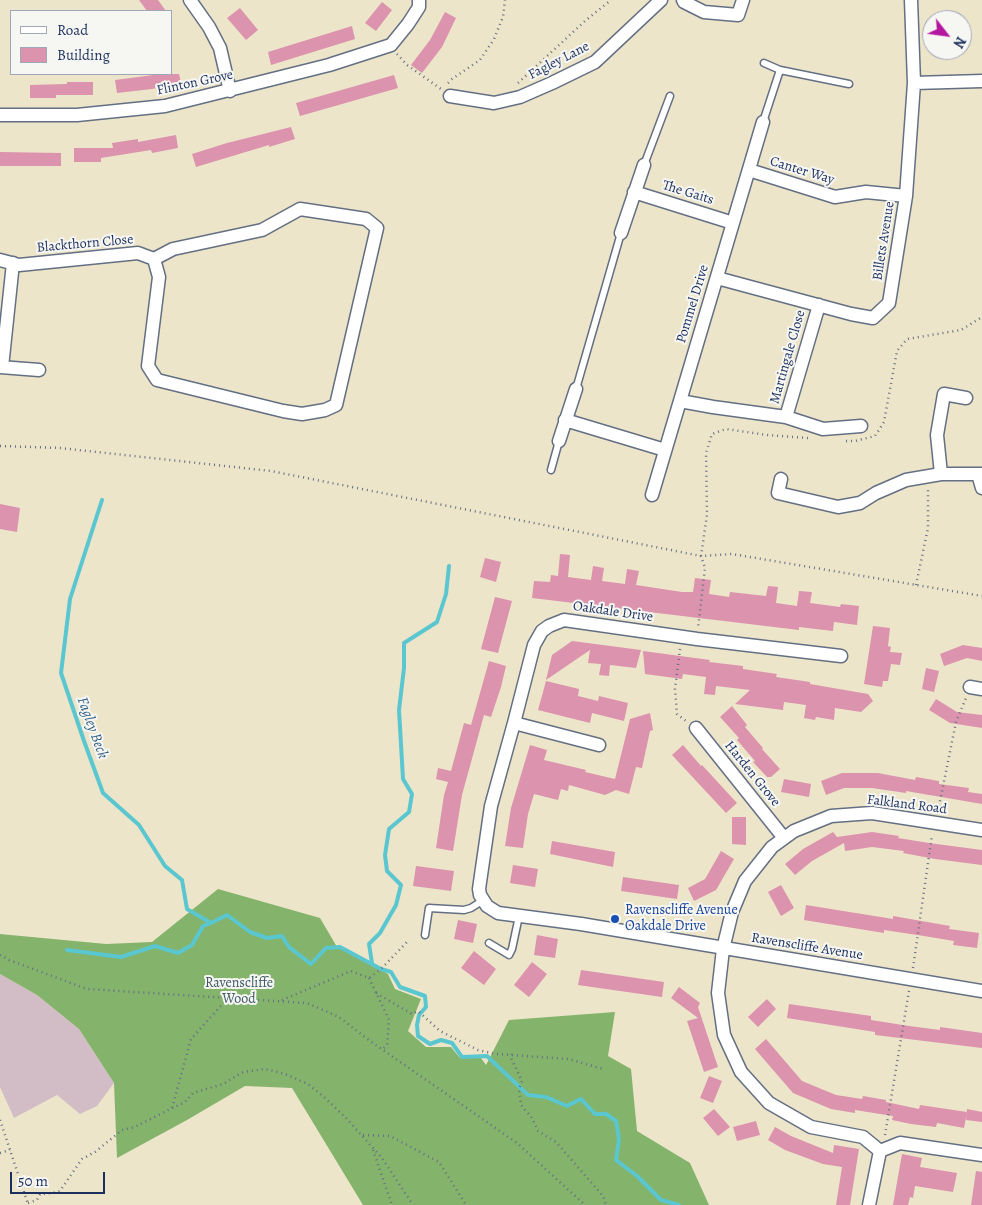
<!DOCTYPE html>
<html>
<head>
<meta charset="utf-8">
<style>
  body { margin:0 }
  #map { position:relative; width:982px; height:1205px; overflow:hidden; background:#ede5c9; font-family:Alegreya,serif }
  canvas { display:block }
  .legend { position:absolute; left:10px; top:10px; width:162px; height:65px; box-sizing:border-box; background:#f6f6f2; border:1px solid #9ea6b7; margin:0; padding:6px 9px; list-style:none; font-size:15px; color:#1b2f5e }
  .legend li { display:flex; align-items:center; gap:10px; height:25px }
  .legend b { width:25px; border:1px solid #9ea6b7 }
  .north { position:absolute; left:922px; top:10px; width:50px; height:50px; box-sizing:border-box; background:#f6f6f2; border:1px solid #9ea6b7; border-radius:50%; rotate:120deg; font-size:14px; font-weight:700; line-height:20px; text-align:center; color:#1b2f5e }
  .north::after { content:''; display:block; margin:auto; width:18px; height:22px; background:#b5179e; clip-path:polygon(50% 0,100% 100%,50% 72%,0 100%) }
  .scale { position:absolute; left:10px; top:1172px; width:95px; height:22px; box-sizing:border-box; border:2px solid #1b2f5e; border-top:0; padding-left:6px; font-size:15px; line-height:18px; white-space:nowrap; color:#1b2f5e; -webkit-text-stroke:4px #f6f6f2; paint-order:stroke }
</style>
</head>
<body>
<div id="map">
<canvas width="982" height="1205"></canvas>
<ul class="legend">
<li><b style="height:6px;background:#fff"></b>Road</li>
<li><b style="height:14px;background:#dc93ad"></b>Building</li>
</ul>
<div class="north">N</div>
<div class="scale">50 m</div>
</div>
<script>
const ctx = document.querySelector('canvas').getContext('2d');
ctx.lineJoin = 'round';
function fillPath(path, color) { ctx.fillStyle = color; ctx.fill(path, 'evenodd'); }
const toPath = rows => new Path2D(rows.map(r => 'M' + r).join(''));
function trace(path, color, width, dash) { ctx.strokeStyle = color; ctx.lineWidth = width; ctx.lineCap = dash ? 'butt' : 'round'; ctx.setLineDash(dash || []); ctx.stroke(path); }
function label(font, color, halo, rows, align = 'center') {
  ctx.font = font + ' Alegreya,serif'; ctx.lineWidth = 4; ctx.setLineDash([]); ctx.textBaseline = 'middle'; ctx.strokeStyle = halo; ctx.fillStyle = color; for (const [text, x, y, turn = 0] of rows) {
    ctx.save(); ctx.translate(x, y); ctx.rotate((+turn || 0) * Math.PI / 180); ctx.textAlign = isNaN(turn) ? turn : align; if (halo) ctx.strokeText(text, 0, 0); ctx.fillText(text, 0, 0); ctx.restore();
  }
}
fillPath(toPath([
  [0,974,37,995,79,1029,114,1083,97,1106,80,1114,57,1095,14,1118,0,1087]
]), '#d2bdc6');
fillPath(toPath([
  [218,889,320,918,337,947,388,974,395,989,421,999,408,1031,426,1047,451,1047,460,1058,481,1058,486,1065,509,1020,615,1012,608,1056,631,1069,637,1131,690,1163,709,1205,363,1205,292,1088,245,1086,187,1120,117,1158,114,1083,79,1029,37,995,0,974,0,934,106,944,152,942]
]), '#84b36c');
trace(toPath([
  [102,500,70,599,61,673,84,741,103,793,139,825,165,866,182,880,187,909,211,923,227,915,250,932,267,938,282,936,289,947,311,964,326,948,340,947,381,969,391,972,400,987,425,996,426,1007,419,1015,417,1025,418,1036,430,1044,441,1040,452,1043,462,1057,487,1056,528,1095,546,1097,567,1106,581,1099,595,1114,606,1114,616,1121,619,1139,616,1160,637,1176,661,1200,679,1205],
  [67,950,121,957,155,946,178,953,192,945,203,926,211,923],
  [372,963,369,944,380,933,396,905,401,885,387,871,385,855,389,829,409,812,412,794,403,779,399,710,404,668,404,643,437,622,446,594,449,566]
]), '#5ac6d0', 4);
fillPath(toPath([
  [139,0,158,0,166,11,147,11],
  [382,2,392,10,376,31,365,23],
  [240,8,258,30,246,40,227,18],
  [445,12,456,18,442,47,422,73,411,65,430,40],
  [352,26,355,39,271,65,268,52],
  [161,74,179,74,181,83,152,89,117,93,115,80],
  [394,75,398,88,300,116,296,103],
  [67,82,93,82,93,95,56,95,56,98,30,98,30,85,67,84],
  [291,127,295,139,269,147,269,145,196,167,192,154,227,143],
  [176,135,178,148,152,153,151,150,101,158,101,162,74,162,74,148,113,148,112,143,138,139,138,142],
  [0,152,61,153,61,166,0,166],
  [0,504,20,508,17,532,0,529],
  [560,554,570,555,568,577,591,580,593,566,604,568,602,581,625,584,627,569,639,571,636,585,682,592,693,592,695,578,711,580,709,594,729,597,730,592,766,596,768,586,778,587,776,603,797,606,799,591,812,592,810,603,840,607,841,604,859,606,857,625,834,622,833,631,799,627,799,630,532,598,534,581,550,582,551,575,558,576],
  [485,558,501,562,496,582,480,577],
  [495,597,512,601,498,653,481,649],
  [873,626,890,628,888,646,891,647,890,652,902,653,900,665,891,664,888,681,883,681,882,687,864,684],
  [572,641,641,650,636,668,610,665,609,676,599,675,601,664,588,663,590,650,546,680,552,655],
  [963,645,982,648,982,661,967,658,944,666,940,654],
  [643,651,710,660,709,662,743,666,743,669,777,674,776,677,810,682,810,684,868,694,873,701,861,712,835,708,834,720,816,717,815,720,804,718,806,705,784,702,783,710,735,704,750,690,716,686,715,695,704,694,706,677,683,674,682,679,645,674],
  [489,661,506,666,501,687,491,717,484,715,462,795,453,851,436,848,444,795,448,782,436,779,438,768,451,771,464,723,471,725],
  [926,668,939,671,934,692,922,689],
  [546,681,579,689,578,696,598,701,599,696,628,703,624,721,592,713,590,723,538,710],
  [936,699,957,712,982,715,982,728,950,723,929,710],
  [732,706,747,725,745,727,763,748,762,749,780,769,771,777,767,777,753,762,755,761,737,740,739,738,720,717],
  [650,713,653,730,650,731,642,768,636,767,629,794,616,790,605,795,569,785,568,791,561,789,558,800,534,794,528,814,523,848,505,846,511,808,530,745,547,750,544,760,586,770,585,772,615,779,630,719],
  [683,745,701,766,702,765,737,803,726,813,672,755],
  [842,773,878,773,915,780,916,777,939,781,939,784,969,788,968,792,982,794,982,804,906,791,906,793,872,788,844,788,826,795,821,781],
  [784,779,811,784,809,797,781,792],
  [732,817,746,817,746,845,732,844],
  [833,832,837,837,872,832,899,836,898,838,929,843,982,850,982,865,935,859,903,853,904,851,872,847,845,851,844,843,812,861,795,875,785,864,803,849],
  [552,841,615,852,613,867,550,854],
  [721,851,734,859,716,890,694,901,688,888,705,879],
  [513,865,538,869,535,887,510,883],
  [416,866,454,871,451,891,413,886],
  [623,877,679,885,677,899,621,891],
  [781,885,794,908,781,916,768,892],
  [806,905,893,919,893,916,950,926,949,929,979,933,977,948,953,945,954,941,924,936,884,930,884,933,804,920],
  [458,920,477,924,473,943,454,939],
  [537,935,558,939,555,958,534,955],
  [474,951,496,969,484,985,461,968],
  [532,962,547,974,529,997,514,985],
  [581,970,664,982,662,997,578,985],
  [679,987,700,1003,698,1007,718,1067,704,1072,687,1021,698,1018,671,998],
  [767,999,776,1009,758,1027,748,1017],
  [789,1004,871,1016,871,1020,909,1026,940,1030,940,1027,982,1033,982,1048,875,1035,875,1032,787,1018],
  [766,1039,802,1081,836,1095,862,1099,863,1096,886,1100,886,1102,919,1109,920,1105,967,1112,964,1128,937,1123,936,1127,911,1124,892,1120,893,1116,855,1110,855,1113,831,1109,793,1093,755,1049],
  [709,1076,722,1081,713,1103,700,1098],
  [714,1109,730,1127,718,1136,703,1118],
  [967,1109,982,1112,982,1122,966,1120],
  [756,1121,760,1135,737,1141,733,1127],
  [775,1127,791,1136,833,1153,834,1145,859,1149,850,1205,836,1205,842,1167,823,1164,785,1150,768,1140],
  [902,1154,922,1158,920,1167,957,1173,953,1192,915,1186,913,1198,910,1197,908,1205,893,1205],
  [976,1171,982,1172,982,1205,971,1205]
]), '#dc93ad');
const lane = toPath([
  [764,63,780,70,849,84],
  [763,122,780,70],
  [644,165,670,96],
  [576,389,621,233],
  [551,470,559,441],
  [425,935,429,908,464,910,471,908,482,901],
  [489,943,509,955,512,949,519,916]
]);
const street = toPath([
  [190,0,209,27,220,48,230,91],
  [683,0,684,2,704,12,738,15,743,0],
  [914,83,982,81],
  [450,96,494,103,520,97,552,83,595,62,661,0],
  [0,115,77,115,165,106,329,65,391,45,408,24,419,7,419,0],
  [749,170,835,197,866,192,906,196],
  [634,192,733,223],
  [621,233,644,165],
  [0,260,19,265,138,253,154,259,159,277,148,366,157,380,283,411,302,414,325,410,336,405,377,228,366,219,300,209,262,230,173,249,154,259],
  [717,278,851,314,873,318,889,303,906,196,914,83,911,0],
  [0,367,39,370],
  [2,367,13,263],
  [680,401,713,407,786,417,823,429,861,426],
  [786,417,819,305],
  [565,420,665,450],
  [559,441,576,389],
  [941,474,937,435,944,394,966,398],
  [978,474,982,488],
  [781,479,778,493,838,507,860,503,876,493,906,480,941,474,982,474],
  [652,495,763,122],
  [841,656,697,639,564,620,549,626,542,631,534,645,514,723,491,806,479,889,480,895,487,906,498,913,581,924,982,991],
  [970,687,982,689],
  [514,723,599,745],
  [696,728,784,838],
  [880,1151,863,1137,811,1127,769,1103,741,1072,724,1035,718,993,723,949,732,912,745,881,772,847,794,831,831,816,872,813,982,830],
  [880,1151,900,1143,982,1155],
  [869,1205,880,1151]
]);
trace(lane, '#646f83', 9);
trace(street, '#646f83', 15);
trace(toPath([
  [397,54,407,65,441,89],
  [448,83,452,79,480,60,494,39,503,17,505,0],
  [518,83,585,21,611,0],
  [808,438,767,435,726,429,712,434,706,453,707,515,701,556,732,554,982,596],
  [846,441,855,441,875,436,884,422,897,351,907,339,961,330,982,317],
  [0,446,60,448,271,471,701,556,705,568,698,628],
  [916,585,928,528,928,488],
  [680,649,675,689,677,714,686,721],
  [938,811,956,722,966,698],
  [0,955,9,960,87,989,307,1003,339,1017,370,1041,517,1143,585,1205],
  [913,968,932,835],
  [369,978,389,1020,387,1045,383,1049],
  [376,993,412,1014,418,1011,440,1031,478,1050,496,1054,569,1059,603,1069],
  [282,1000,351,971,369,978,381,969,407,942],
  [512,1054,511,1058,522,1081,519,1089,521,1105,532,1118,538,1131,556,1142,603,1196,606,1205],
  [172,1108,184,1103,193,1093,223,1084,243,1072,265,1069,285,1074,308,1084,324,1097,347,1119,382,1158,413,1205],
  [0,1120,28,1204],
  [363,1135,390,1136,439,1162,466,1205],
  [885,1135,909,991],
  [373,1150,392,1205],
  [0,1153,10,1150],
  [28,1203,37,1200,40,1194,53,1193,60,1191,82,1159,95,1152,122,1130,135,1127,172,1108,191,1039,229,997]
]), '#646f83', 2.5, [1, 4]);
trace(lane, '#fff', 6);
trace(street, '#fff', 12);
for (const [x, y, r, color] of [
  [615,919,5,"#1a4fb4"]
]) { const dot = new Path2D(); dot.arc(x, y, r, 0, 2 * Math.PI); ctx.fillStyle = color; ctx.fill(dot); trace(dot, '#f6f6f2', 2); }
label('14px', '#1b2f5e', '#f6f6f2', [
  ["Fagley Lane",559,61,-27],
  ["Flinton Grove",195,83,-12],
  ["Canter Way",802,171,17],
  ["The Gaits",688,193,17],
  ["Billets Avenue",884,241,-81],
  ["Blackthorn Close",85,244,-5],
  ["Pommel Drive",693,304,-73],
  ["Martingale Close",788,357,-74],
  ["Oakdale Drive",613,612,8],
  ["Harden Grove",752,774,51],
  ["Falkland Road",907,805,7],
  ["Ravenscliffe Avenue",807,947,9]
]);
label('14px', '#164399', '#f6f6f2', [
  ["Ravenscliffe Avenue",625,911],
  ["Oakdale Drive",625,927]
], 'left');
label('14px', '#3e5866', '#f6f6f2', [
  ["Ravenscliffe",239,984],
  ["Wood",239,1000]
]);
label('italic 15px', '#2e5c80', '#f6f6f2', [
  ["Fagley Beck",92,728,70]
]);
</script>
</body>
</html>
